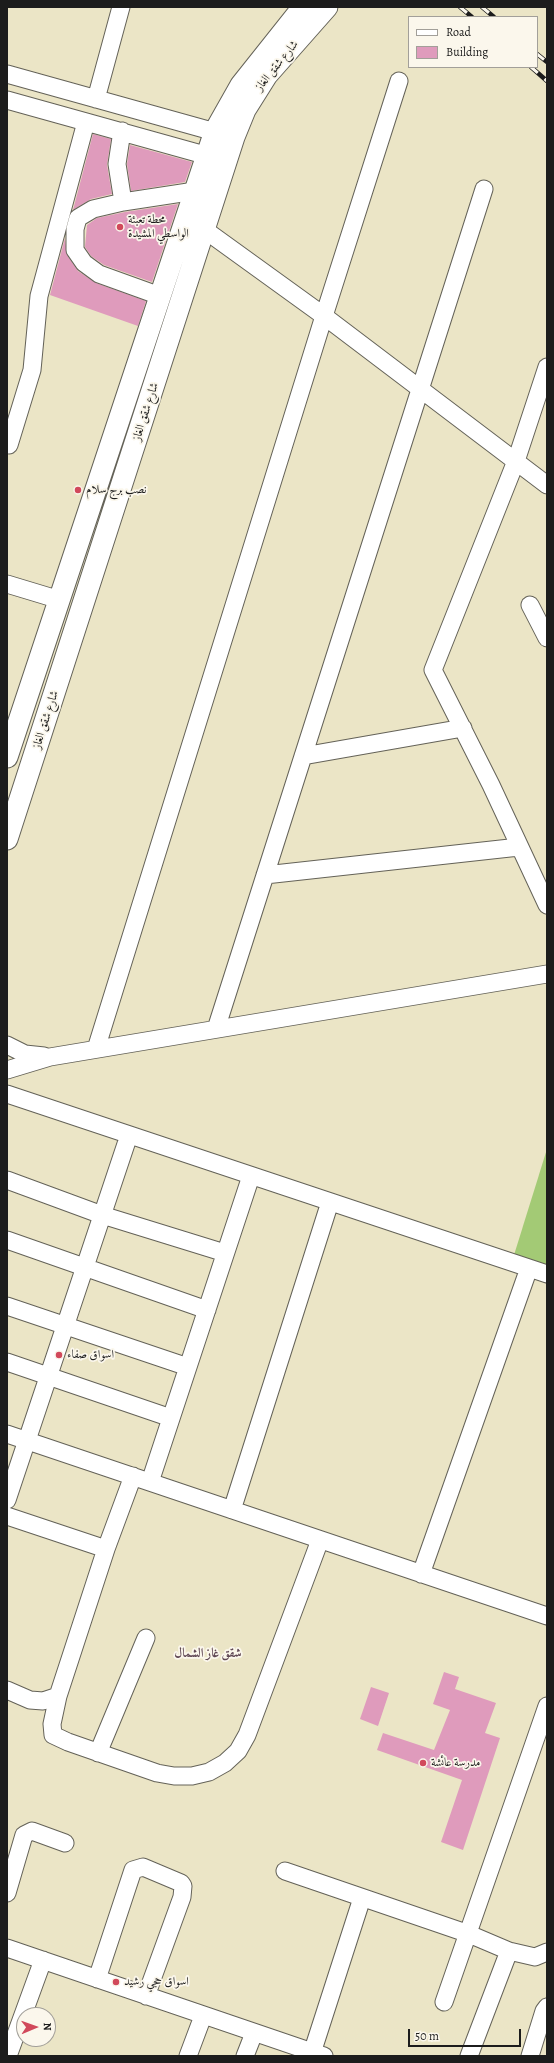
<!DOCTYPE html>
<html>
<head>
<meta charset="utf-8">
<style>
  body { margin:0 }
  #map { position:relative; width:554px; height:2063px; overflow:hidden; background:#ebe5c6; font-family:Alegreya,serif }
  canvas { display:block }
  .frame { position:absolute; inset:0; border:8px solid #1c1c1c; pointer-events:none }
  .legend { position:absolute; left:408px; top:16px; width:130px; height:52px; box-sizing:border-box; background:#fbf7ec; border:1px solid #a29f99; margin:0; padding:5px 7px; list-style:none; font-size:12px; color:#1c1c1c }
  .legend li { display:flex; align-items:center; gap:8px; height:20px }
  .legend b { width:20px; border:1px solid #a29f99 }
  .north { position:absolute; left:16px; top:2007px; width:40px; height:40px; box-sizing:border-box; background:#fbf7ec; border:1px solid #a29f99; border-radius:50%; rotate:88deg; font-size:11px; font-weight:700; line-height:16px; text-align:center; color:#1c1c1c }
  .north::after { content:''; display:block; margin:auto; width:14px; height:18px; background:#d1495b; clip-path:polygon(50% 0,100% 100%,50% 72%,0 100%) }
  .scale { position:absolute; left:408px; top:2029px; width:113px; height:18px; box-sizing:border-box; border:2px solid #1c1c1c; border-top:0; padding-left:5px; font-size:12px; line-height:14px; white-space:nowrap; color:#1c1c1c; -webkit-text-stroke:3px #fbf7ec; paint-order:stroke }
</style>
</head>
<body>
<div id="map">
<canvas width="554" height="2063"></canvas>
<div class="frame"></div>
<ul class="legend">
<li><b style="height:5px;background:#fff"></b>Road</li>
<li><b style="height:11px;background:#df9bbc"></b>Building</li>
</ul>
<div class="north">N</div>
<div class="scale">50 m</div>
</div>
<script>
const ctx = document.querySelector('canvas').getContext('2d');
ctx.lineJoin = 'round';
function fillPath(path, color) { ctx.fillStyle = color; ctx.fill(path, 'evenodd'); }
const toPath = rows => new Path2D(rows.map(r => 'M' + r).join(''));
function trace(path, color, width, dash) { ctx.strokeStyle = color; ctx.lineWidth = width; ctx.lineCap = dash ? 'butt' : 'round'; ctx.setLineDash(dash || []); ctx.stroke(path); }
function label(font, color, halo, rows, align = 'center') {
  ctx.font = font + ' Alegreya,Amiri,serif'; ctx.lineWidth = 3.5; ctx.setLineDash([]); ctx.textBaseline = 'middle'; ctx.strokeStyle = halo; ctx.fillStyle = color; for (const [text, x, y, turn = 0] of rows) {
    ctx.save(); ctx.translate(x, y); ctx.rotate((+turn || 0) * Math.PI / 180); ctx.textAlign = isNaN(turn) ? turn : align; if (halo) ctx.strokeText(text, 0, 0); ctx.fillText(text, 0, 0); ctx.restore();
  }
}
fillPath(toPath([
  [547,1149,547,1268,514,1255]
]), '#a3ca75');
fillPath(toPath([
  [93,134,111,139,107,165,112,194,91,199,73,210],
  [130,145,192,162,185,182,131,191,127,164],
  [178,204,152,282,104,265,91,256,85,247,87,225,97,218,125,212],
  [65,238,67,255,78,271,96,283,146,301,138,326,50,295],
  [444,1672,459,1677,455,1689,496,1703,485,1733,500,1738,463,1850,441,1842,462,1780,377,1750,383,1733,434,1750,450,1710,433,1704],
  [371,1687,389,1693,378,1726,360,1719]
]), '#df9bbc');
const minor = toPath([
  [7,74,226,135],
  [96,99,121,7],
  [7,100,219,159],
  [122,131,117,164,123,202],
  [205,230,324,316,547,485],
  [160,296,99,274,84,263,75,250,75,229,78,218,93,209,123,202,195,191],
  [547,367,516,461,433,670,491,785,547,905],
  [9,445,32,370,39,296,86,122],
  [7,584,60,600],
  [530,605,547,638],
  [303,756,463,728],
  [265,875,519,847],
  [216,1029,484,189],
  [7,1045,25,1054,44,1056],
  [96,1049,324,316,399,81],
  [7,1070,50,1057,547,974],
  [7,1094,547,1274],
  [7,1180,102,1215,225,1253],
  [7,1240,207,1310],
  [7,1306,188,1367],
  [7,1362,171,1418],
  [7,1434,547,1616],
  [150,1482,251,1176],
  [7,1500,129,1135],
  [232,1510,330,1202],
  [7,1516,106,1549],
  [421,1574,529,1268],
  [7,1690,30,1700,43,1701,58,1696,106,1549,133,1476],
  [58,1696,52,1724,53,1735,68,1742,157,1773,174,1776,192,1776,209,1772,225,1763,238,1751,247,1735,320,1540],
  [98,1753,146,1638],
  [285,1871,469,1934,509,1951,535,1957,547,1952],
  [7,1893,24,1835,32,1831,65,1843],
  [7,1948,324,2056],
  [97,1979,133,1870,143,1867,181,1883,183,1886,182,1897,146,1996],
  [444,2002,547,1706],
  [312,2053,362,1898],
  [8,2056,43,1960],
  [188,2056,203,2016],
  [245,2056,254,2033],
  [469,2056,509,1951],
  [530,2056,544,2011,547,2007]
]);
const major = toPath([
  [7,757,215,131,241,85,303,7],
  [7,839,234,137,245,110,267,75,327,7]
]);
trace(minor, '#646258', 19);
trace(major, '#646258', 23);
trace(minor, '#fff', 17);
trace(major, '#fff', 21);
const rail = toPath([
  [460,7,472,17],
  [482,7,494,17],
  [537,54,547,62],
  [531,67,547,81]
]);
trace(rail, '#1c1c1c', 4.5);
trace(rail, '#fbf7ec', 3, [9]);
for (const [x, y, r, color] of [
  [120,227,4,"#d1495b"],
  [78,490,4,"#d1495b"],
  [59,1355,4,"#d1495b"],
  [423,1763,4,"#d1495b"],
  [116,1982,4,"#d1495b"]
]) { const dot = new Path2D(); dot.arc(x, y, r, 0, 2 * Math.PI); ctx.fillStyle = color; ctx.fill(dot); trace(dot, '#fbf7ec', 1.5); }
label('12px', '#1c1c1c', '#fbf7ec', [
  ["شارع شقق الغاز",277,66,-51],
  ["شارع شقق الغاز",146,412,-72],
  ["شارع شقق الغاز",46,720,-72]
]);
label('12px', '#1c1c1c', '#fbf7ec', [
  ["محطة تعبئة",128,220],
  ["الواسطي المشيدة",128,234],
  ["نصب برج سلام",86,490],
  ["اسواق صفاء",67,1355],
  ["مدرسة عائشة",431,1763],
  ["اسواق حجي رشيد",124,1982]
], 'left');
label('bold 13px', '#604854', '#fbf7ec', [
  ["شقق غاز الشمال",208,1654]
]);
</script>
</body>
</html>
